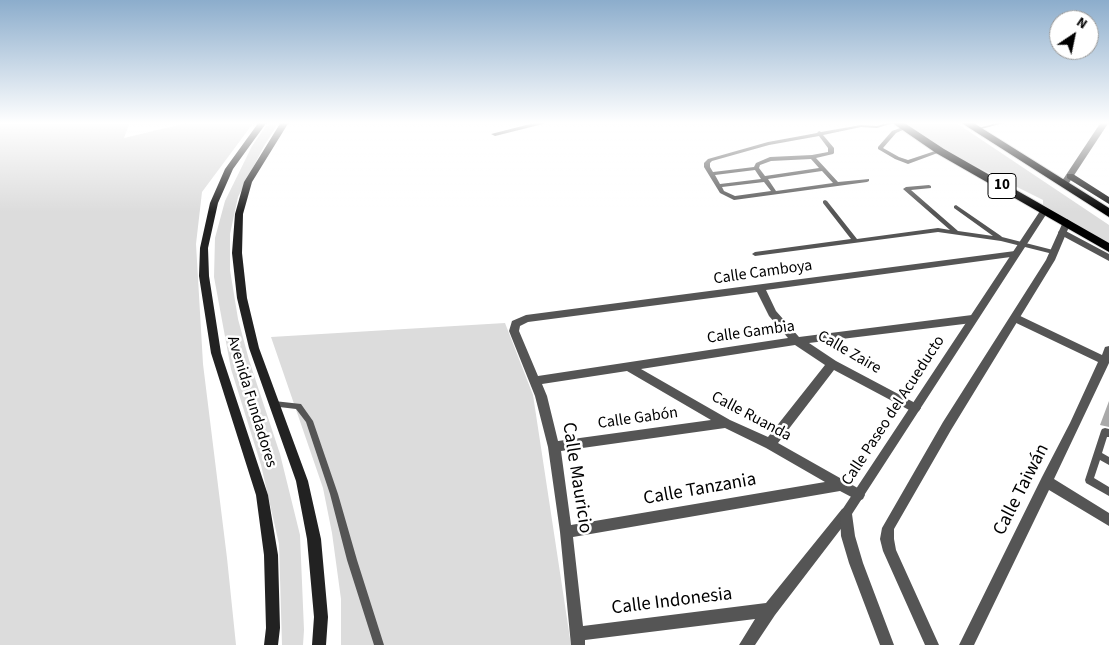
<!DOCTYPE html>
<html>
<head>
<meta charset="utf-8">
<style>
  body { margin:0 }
  #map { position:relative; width:1109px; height:645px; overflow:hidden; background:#fff; font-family:"Source Sans 3",sans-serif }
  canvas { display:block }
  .north { position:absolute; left:1049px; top:10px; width:50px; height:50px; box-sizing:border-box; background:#fff; border:1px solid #999; border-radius:50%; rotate:34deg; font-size:14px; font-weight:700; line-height:20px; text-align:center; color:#000 }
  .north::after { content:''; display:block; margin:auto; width:18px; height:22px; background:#000; clip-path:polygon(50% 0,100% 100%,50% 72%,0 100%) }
</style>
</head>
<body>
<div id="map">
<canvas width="1109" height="645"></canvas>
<div class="north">N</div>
</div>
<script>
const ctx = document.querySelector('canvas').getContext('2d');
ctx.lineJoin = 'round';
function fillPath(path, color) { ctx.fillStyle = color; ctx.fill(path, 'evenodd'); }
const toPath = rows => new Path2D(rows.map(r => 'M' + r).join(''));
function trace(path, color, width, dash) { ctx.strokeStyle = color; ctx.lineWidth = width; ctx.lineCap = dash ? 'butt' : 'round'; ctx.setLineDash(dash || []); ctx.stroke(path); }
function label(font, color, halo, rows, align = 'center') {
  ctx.font = font + ' "Source Sans 3",sans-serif'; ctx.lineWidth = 5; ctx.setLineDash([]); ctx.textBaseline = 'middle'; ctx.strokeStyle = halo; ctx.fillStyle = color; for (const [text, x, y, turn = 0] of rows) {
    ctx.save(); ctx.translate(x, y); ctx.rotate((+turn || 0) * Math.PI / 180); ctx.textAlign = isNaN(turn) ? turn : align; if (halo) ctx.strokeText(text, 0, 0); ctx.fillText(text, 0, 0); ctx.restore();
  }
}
fillPath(toPath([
  [0,122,130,122,124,138,191,122,254,122,202,192,196,244,203,364,227,558,236,645,0,645],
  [904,122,955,122,1109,225,1109,243,1043,205,1043,200,941,149],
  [270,125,275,125,276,127,264,146,238,197,230,234,230,270,238,319,249,360,280,454,300,535,304,630,303,645,282,645,279,544,261,465,231,369,214,277,215,238,225,201,252,146,266,126],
  [505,323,533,395,571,645,341,645,341,599,332,533,323,488,271,337]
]), '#dcdcdc');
const trunk = toPath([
  [891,122,903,122,944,149,1109,243,1109,252,936,153,891,122],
  [960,122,972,122,1109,208,1109,217,960,122]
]);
trace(trunk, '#dbdbdb', 2);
fillPath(toPath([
  [890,122,897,122,877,128,861,127,823,135,834,148,834,153,833,154,816,158,838,182,869,179,869,181,867,182,734,200,720,193,704,167,704,163,708,159,768,142,817,133,819,131,821,132,861,125,877,126,890,122],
  [819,136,828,148,828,152,812,155,770,157,756,163,754,167,713,172,710,167,710,163,712,161,769,145,819,136],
  [811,159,819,168,765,176,759,168,760,165,771,161,811,159],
  [755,170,761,179,720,184,715,175,755,170],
  [822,171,833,183,776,191,768,179,822,171],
  [764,182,771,191,735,196,724,191,722,187,764,182],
  [1000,122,1008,122,977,130,975,129,1000,122],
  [903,127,907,128,896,133,883,148,899,157,908,160,938,150,942,150,943,151,908,164,895,159,878,149,878,147,892,131,903,127],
  [929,185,931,186,931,188,911,190,958,231,993,236,954,208,954,206,956,205,1001,236,1002,237,1053,250,1056,252,1053,254,1001,241,938,232,755,256,752,254,755,252,851,239,823,203,823,201,825,200,827,201,857,239,938,228,950,230,903,189,906,187,929,185],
  [274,401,301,404,313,421,338,494,357,560,384,645,374,645,347,560,330,494,306,422,296,409,271,406,270,404,271,402,274,401],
  [1105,428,1109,429,1109,437,1107,437,1102,453,1109,457,1109,465,1100,460,1094,478,1109,487,1109,496,1086,483,1085,480,1101,431,1102,429,1105,428]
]), '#555');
fillPath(toPath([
  [538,122,551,122,495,136,491,134,538,122],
  [1101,122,1109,122,1067,186,1061,186,1060,184,1101,122],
  [1062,229,1109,254,1109,261,1059,234,1058,232,1062,229],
  [1015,251,1020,254,1018,256,766,290,776,311,799,337,972,315,977,319,972,323,809,343,836,361,919,405,921,408,919,411,915,413,911,411,834,370,778,443,863,491,865,495,863,499,859,501,840,491,573,537,583,626,766,603,842,509,846,507,850,509,852,513,850,517,775,615,755,645,739,645,755,619,585,640,585,645,571,645,560,532,548,447,535,396,509,331,512,321,526,315,1015,251],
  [757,292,769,316,788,338,538,376,519,331,520,326,528,322,757,292],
  [795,345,825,365,768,437,730,420,641,369,795,345],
  [627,371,711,420,558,441,547,396,542,384,627,371],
  [725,428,766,448,825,482,571,525,561,451,725,428],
  [1016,314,1102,355,1105,347,1109,346,1109,363,1054,479,1109,513,1109,526,1049,490,974,645,959,645,1042,477,1070,423,1098,362,1012,321,1011,318,1012,315,1016,314]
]), '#555');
fillPath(toPath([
  [1045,207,1049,210,852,514,855,536,863,563,894,645,880,645,849,563,841,536,840,513,1042,208,1045,207],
  [1067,219,1071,222,1055,260,951,430,894,529,894,539,896,550,939,645,925,645,883,551,880,539,882,528,943,422,1046,260,1063,222,1067,219]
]), '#555');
fillPath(toPath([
  [259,122,267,122,233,169,218,203,208,248,209,276,221,353,268,495,278,555,280,628,278,645,264,645,266,628,264,555,256,495,211,353,199,276,200,248,210,203,225,169,259,122],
  [281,122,289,122,252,182,243,214,242,253,247,298,259,348,308,481,321,539,328,617,326,645,312,645,314,617,307,539,296,481,249,348,237,298,232,253,235,214,244,182,281,122],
  [1067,174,1073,174,1109,197,1109,204,1067,178,1067,174]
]), '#222');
fillPath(trunk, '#000');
fillPath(toPath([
  [1109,401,1109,427,1100,425]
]), '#a9a9a9');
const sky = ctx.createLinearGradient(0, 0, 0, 212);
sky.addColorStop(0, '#8cadcc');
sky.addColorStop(0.58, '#fff');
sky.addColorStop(1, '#ffffff00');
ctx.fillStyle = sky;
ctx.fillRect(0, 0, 1109, 212);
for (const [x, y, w] of [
  [1002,186,28]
]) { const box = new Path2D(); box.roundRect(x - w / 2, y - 12.5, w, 25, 4); ctx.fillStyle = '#fff'; ctx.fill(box); trace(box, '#000', 1); }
label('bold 15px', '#000', null, [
  ["10",1002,186]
]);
label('16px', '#000', '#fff', [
  ["Calle Camboya",763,273,-8],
  ["Calle Gambia",751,333,-8],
  ["Calle Zaire",849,353,30],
  ["Avenida Fundadores",251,402,73],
  ["Calle Paseo del Acueducto",894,411,-57],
  ["Calle Ruanda",751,417,28],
  ["Calle Gabón",638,419,-8]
]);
label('19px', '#000', '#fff', [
  ["Calle Mauricio",576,478,81],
  ["Calle Tanzania",700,490,-10],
  ["Calle Taiwán",1022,490,-63],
  ["Calle Indonesia",672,602,-7]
]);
</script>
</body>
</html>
